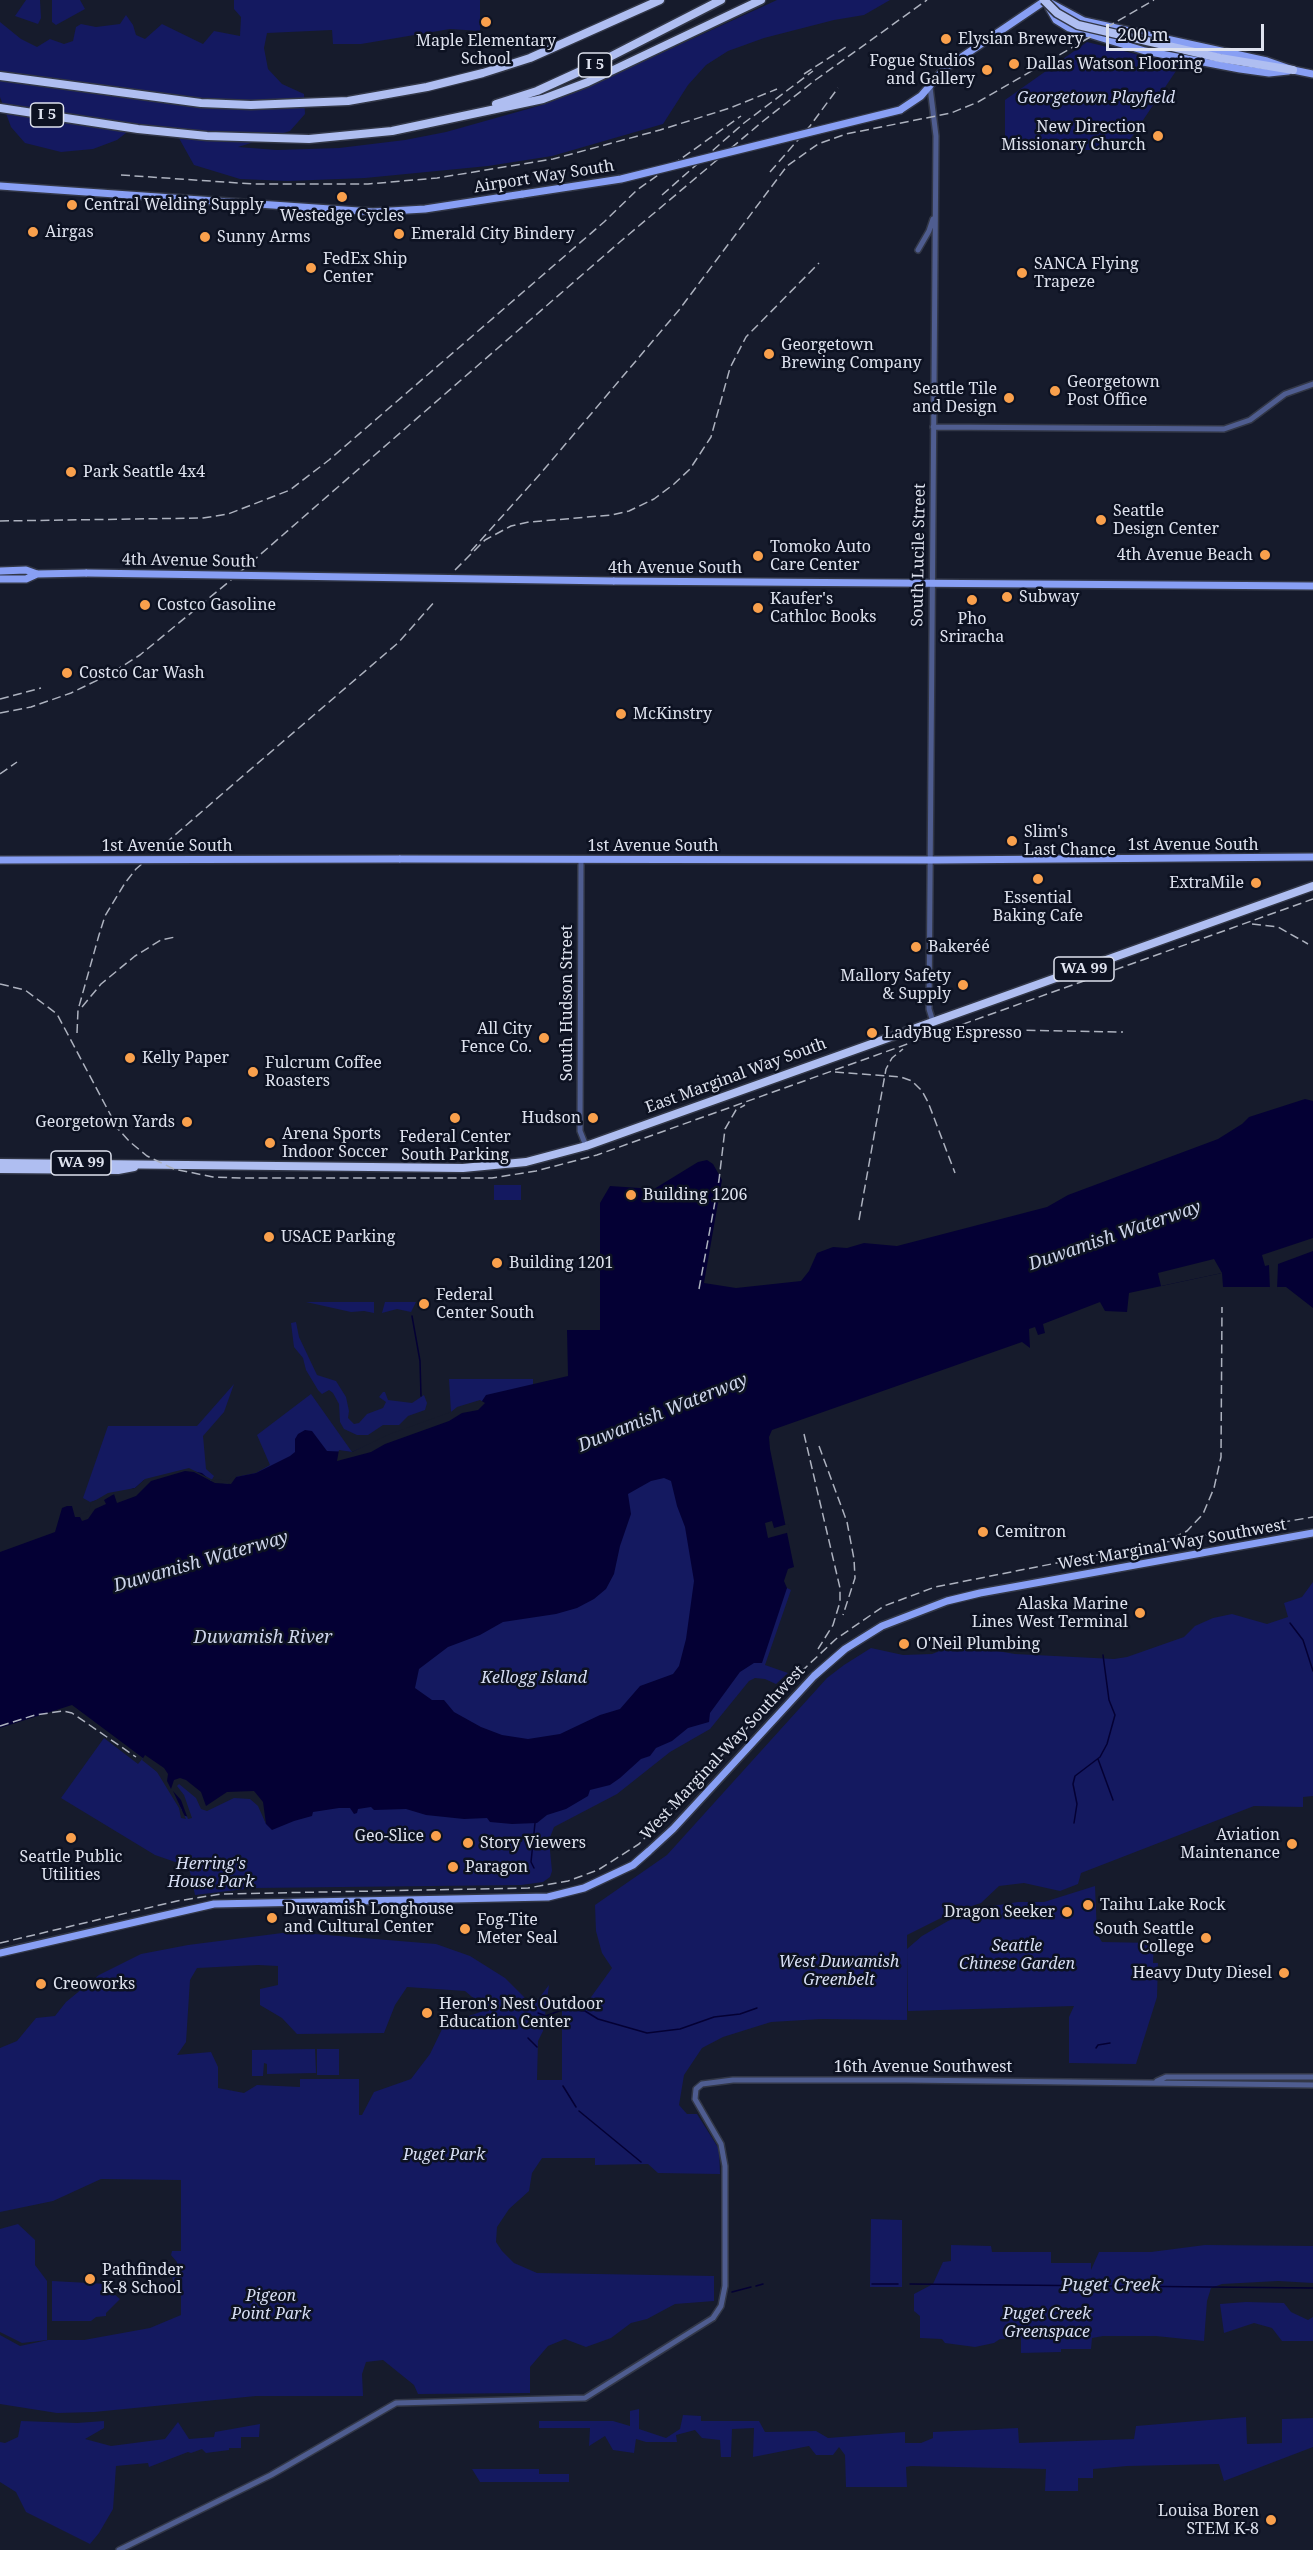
<!DOCTYPE html>
<html>
<head>
<meta charset="utf-8">
<style>
  body { margin:0 }
  #map { position:relative; width:1313px; height:2550px; overflow:hidden; background:#161b2c; font-family:"Noto Serif",serif }
  canvas { display:block }
  .scale { position:absolute; left:1106px; top:24px; width:158px; height:27px; box-sizing:border-box; border:3px solid #dee2ee; border-top:0; padding-left:8px; font-size:18px; line-height:21px; white-space:nowrap; color:#dee2ee; -webkit-text-stroke:4px #0d1222; paint-order:stroke }
</style>
</head>
<body>
<div id="map">
<canvas width="1313" height="2550"></canvas>
<div class="scale">200 m</div>
</div>
<script>
const ctx = document.querySelector('canvas').getContext('2d');
ctx.lineJoin = 'round';
function fillPath(path, color) { ctx.fillStyle = color; ctx.fill(path, 'evenodd'); }
const toPath = rows => new Path2D(rows.map(r => 'M' + r).join(''));
function trace(path, color, width, dash) { ctx.strokeStyle = color; ctx.lineWidth = width; ctx.lineCap = dash ? 'butt' : 'round'; ctx.setLineDash(dash || []); ctx.stroke(path); }
function label(font, color, halo, rows, align = 'center') {
  ctx.font = font + ' "Noto Serif",serif'; ctx.lineWidth = 5; ctx.setLineDash([]); ctx.textBaseline = 'middle'; ctx.strokeStyle = halo; ctx.fillStyle = color; for (const [text, x, y, turn = 0] of rows) {
    ctx.save(); ctx.translate(x, y); ctx.rotate((+turn || 0) * Math.PI / 180); ctx.textAlign = isNaN(turn) ? turn : align; if (halo) ctx.strokeText(text, 0, 0); ctx.fillText(text, 0, 0); ctx.restore();
  }
}
fillPath(toPath([
  [26,0,40,0,41,18,38,24,15,16],
  [52,0,80,0,85,9,56,25,52,22],
  [234,0,480,0,480,31,450,29,361,44,333,44,332,30,267,33,264,48,268,69,282,84,304,94,305,114,290,131,238,147,277,150,339,148,405,140,446,132,542,105,583,89,777,0,890,0,864,15,834,20,764,38,728,51,706,65,688,85,663,124,552,156,488,166,365,178,288,181,240,179,194,165,175,131,135,126,117,140,93,149,61,152,25,143,11,127,0,97,0,22,21,39,37,47,50,39,64,44,73,41,76,27,81,24,96,27,120,24,126,15,133,25,136,35,145,39,162,24,203,44,214,31,240,36,241,17,234,9],
  [1087,42,1180,65,1123,150,1005,150,1005,100],
  [494,1185,521,1185,521,1200,494,1200],
  [306,1302,374,1302,374,1313,364,1311,351,1312],
  [385,1302,416,1302,411,1312,397,1309,382,1313],
  [296,1322,299,1337,317,1375,336,1381,346,1397,349,1411,348,1418,354,1424,359,1423,367,1414,383,1408,386,1402,379,1397,383,1392,385,1392,388,1400,412,1403,424,1395,427,1403,425,1410,408,1416,399,1425,383,1425,368,1435,357,1435,344,1429,340,1422,339,1404,333,1393,329,1390,322,1394,318,1390,306,1370,303,1358,294,1347,291,1323],
  [449,1379,533,1379,533,1384,538,1384,451,1412],
  [234,1384,224,1412,203,1436,206,1469,214,1476,211,1481,206,1481,231,1484,236,1477,256,1473,270,1465,257,1435,311,1394,352,1452,391,1435,302,1486,135,1488,90,1502,83,1498,108,1426,197,1426],
  [675,1466,707,1583,695,1664,545,1761,253,1668],
  [1313,1582,1313,1796,1303,1797,1303,1807,1254,1806,1081,1873,1078,1884,1060,1891,1024,1883,999,1886,981,1903,953,1912,907,1935,907,2020,821,2019,771,2022,723,2037,702,2048,684,2075,679,2105,687,2114,697,2114,719,2149,720,2174,658,2173,648,2164,595,2165,595,2158,542,2158,532,2173,529,2191,509,2209,497,2227,496,2242,502,2251,514,2263,537,2273,714,2276,714,2301,675,2304,647,2319,631,2323,611,2338,586,2347,565,2339,548,2346,530,2367,530,2393,418,2394,414,2385,383,2360,366,2362,362,2374,363,2396,256,2396,94,2412,57,2413,0,2404,0,2335,20,2346,48,2340,84,2340,150,2328,181,2315,181,2286,174,2286,172,2276,177,2268,177,2262,171,2255,172,2251,181,2251,181,2180,101,2179,53,2201,0,2212,0,2048,17,2041,36,2018,55,2016,66,2002,99,1975,141,1954,188,1945,290,1932,436,1944,470,1956,505,1978,533,2006,549,1985,543,2031,538,2041,537,2080,562,2080,562,2008,580,2007,581,2011,612,1968,602,1953,596,1931,595,1905,667,1855,827,1678,844,1665,871,1648,903,1655,932,1654,950,1647,974,1647,1015,1654,1114,1659,1127,1657,1184,1637,1195,1626,1213,1618,1232,1614,1267,1624,1288,1617,1284,1603,1302,1597],
  [258,1965,278,1966,278,1985,260,1989,260,2005,282,2018,297,2034,384,2033,395,2005,407,1987,465,1991,478,2002,483,2011,444,2025,430,2054,411,2079,374,2092,362,2115,359,2115,359,2079,300,2079,300,2087,257,2085,244,2093,218,2088,218,2067,211,2052,177,2055,186,2042,190,1980,197,1968],
  [787,1588,791,1590,765,1665,788,1673,776,1684,765,1679,755,1678,749,1681,710,1729,670,1752,617,1794,554,1827,549,1840,552,1871,550,1877,543,1882,521,1885,253,1888,195,1895,188,1863,181,1864,155,1855,61,1798,104,1738,138,1764,143,1758,175,1789,176,1782,225,1799,246,1795,265,1809,524,1791],
  [1095,1886,1097,1934,1102,1942,1154,1943,1153,1963,1158,1963,1157,1997,1136,2064,1069,2063,1069,2017,1074,2006,908,2011,907,1949,922,1936,948,1921,980,1908,1018,1902,1044,1902],
  [315,2049,316,2073,267,2074,267,2064,264,2063,263,2076,252,2076,252,2050],
  [317,2049,339,2049,339,2075,317,2075],
  [871,2219,902,2220,902,2287,870,2287],
  [18,2224,35,2240,35,2265,47,2281,47,2340,22,2343,0,2332,0,2229],
  [951,2245,991,2246,992,2252,1051,2252,1051,2263,1091,2263,1091,2270,1099,2252,1151,2252,1205,2245,1313,2246,1313,2283,1278,2281,1222,2284,1211,2288,1207,2301,1204,2341,1156,2336,1103,2336,1092,2338,1091,2349,1061,2349,1061,2352,1021,2353,1021,2338,1000,2339,994,2343,975,2347,945,2343,942,2339,920,2338,920,2316,914,2311,914,2294,933,2284,943,2262,951,2261],
  [52,2281,108,2284,108,2289,120,2299,106,2313,106,2316,96,2317,91,2321,52,2321],
  [1246,2302,1284,2303,1291,2312,1308,2320,1313,2317,1313,2341,1282,2341,1272,2328,1254,2323,1224,2333,1220,2304],
  [639,2409,639,2429,666,2438,680,2429,683,2415,701,2416,701,2421,759,2421,765,2432,816,2431,828,2438,905,2432,905,2443,921,2443,933,2438,933,2432,1018,2428,1019,2443,1134,2439,1136,2426,1246,2417,1247,2444,1282,2443,1282,2419,1313,2418,1313,2447,1224,2481,1219,2464,1127,2466,1093,2469,1093,2478,1078,2478,1078,2491,1045,2491,1046,2469,911,2466,906,2467,907,2487,846,2487,845,2455,839,2447,833,2455,816,2455,809,2446,753,2457,754,2428,732,2429,731,2457,721,2457,720,2440,702,2438,695,2430,676,2435,677,2442,646,2442,636,2439,634,2453,613,2450,605,2436,589,2446,590,2428,539,2428,539,2421,613,2421,630,2426,630,2411],
  [21,2421,77,2423,104,2421,104,2428,85,2439,111,2446,165,2439,178,2422,189,2439,214,2437,215,2432,260,2424,259,2437,241,2437,241,2448,229,2448,229,2450,206,2453,202,2449,191,2453,188,2452,149,2467,148,2463,116,2466,113,2509,99,2533,90,2544,26,2512,16,2492,0,2482,0,2442,5,2443,18,2437],
  [472,2469,539,2469,539,2474,569,2474,569,2482,480,2482]
]), '#141960');
fillPath(toPath([
  [1305,1099,1313,1101,1313,1308,1286,1287,1223,1287,1222,1273,1129,1293,1127,1312,1105,1311,1100,1302,1043,1324,1045,1333,1038,1335,1035,1327,1029,1329,1030,1348,1022,1342,772,1430,769,1437,770,1449,794,1567,788,1569,784,1581,787,1588,762,1663,754,1663,740,1672,710,1713,709,1722,688,1728,672,1741,656,1748,650,1756,641,1759,620,1778,610,1785,590,1790,588,1796,566,1809,547,1815,537,1823,512,1824,490,1822,487,1818,464,1819,426,1815,406,1809,374,1810,371,1807,358,1809,357,1813,354,1814,350,1808,339,1808,313,1812,312,1816,294,1821,272,1830,266,1824,259,1803,253,1798,234,1796,205,1810,198,1797,182,1783,175,1785,189,1817,182,1815,182,1810,159,1770,72,1705,0,1728,0,1552,55,1532,62,1508,67,1506,72,1506,75,1517,81,1517,89,1514,93,1505,108,1496,135,1488,144,1480,187,1470,202,1473,211,1481,228,1484,236,1477,256,1473,290,1456,295,1452,295,1439,298,1434,305,1430,312,1431,327,1451,352,1452,482,1401,486,1395,568,1376,567,1330,600,1330,600,1203,610,1186,654,1189,698,1162,707,1160,713,1164,722,1180,704,1283,736,1288,801,1281,809,1271,817,1253,833,1247,847,1248,864,1243,897,1246,1047,1207,1068,1195,1218,1139,1242,1124,1249,1117],
  [664,1478,671,1481,677,1506,685,1527,694,1581,686,1639,679,1666,673,1674,640,1686,620,1709,600,1715,560,1734,528,1739,502,1735,481,1727,454,1712,444,1700,432,1700,415,1688,419,1669,448,1647,480,1635,503,1622,556,1614,577,1608,594,1599,606,1589,614,1574,620,1546,631,1514,628,1494,651,1481]
]), '#040034');
fillPath(toPath([
  [1313,1238,1313,1251,1278,1264,1277,1290,1270,1290,1269,1265,1265,1266,1262,1255],
  [1214,1259,1222,1273,1161,1286,1158,1273],
  [480,1400,485,1403,478,1410,462,1413,449,1421,385,1444,371,1452,337,1461,339,1450,352,1452,390,1434,451,1412,457,1407],
  [189,1468,215,1481,215,1479,228,1481,235,1474,236,1477,231,1484,215,1483,194,1472,185,1471,151,1481,136,1496,117,1503,114,1494,104,1500,106,1504,95,1509,88,1519,82,1521,80,1517,81,1514,89,1511,91,1503,108,1493,135,1488,145,1479],
  [772,1521,774,1528,788,1524,790,1532,768,1538,765,1523],
  [145,1755,164,1768,168,1774,167,1781,171,1789,174,1780,180,1778,186,1780,201,1792,206,1806,227,1792,254,1791,263,1802,266,1824,258,1806,250,1799,234,1798,207,1811,201,1809,196,1798,179,1784,177,1786,184,1795,192,1818,188,1819,181,1800,173,1791,186,1819,181,1818,179,1808,157,1772,142,1760]
]), '#161b2c');
trace(toPath([
  [412,1316,420,1361,421,1396],
  [1290,1623,1303,1640,1313,1671],
  [1098,1759,1113,1800],
  [1074,1823,1077,1804,1073,1784,1075,1776,1100,1757,1107,1744,1115,1715,1109,1700,1103,1655],
  [534,1868,531,1862,535,1823],
  [538,2013,546,2016,564,2009,585,2011,598,2019,647,2033,680,2029,714,2017,740,2014,757,2008],
  [528,2038,537,2047],
  [1096,2048,1098,2045,1110,2043],
  [563,2086,576,2107],
  [579,2111,641,2162],
  [872,2284,898,2284],
  [910,2284,1313,2288],
  [756,2286,763,2284],
  [732,2292,751,2287]
]), '#040034', 1.5);
const minor = toPath([
  [930,87,936,136,929,1009,933,1022],
  [918,250,929,231,933,219],
  [933,427,1224,429,1250,420,1285,394,1313,384],
  [581,859,580,1131,586,1146],
  [1157,2081,1166,2077,1313,2077],
  [119,2550,271,2475,396,2403,585,2398,713,2318,721,2306,725,2286,725,2166,721,2144,695,2099,696,2089,702,2084,733,2080,906,2080,1313,2085]
]);
const major = toPath([
  [1045,0,1084,21,1267,61,1293,70,1313,74],
  [1049,8,1056,20,1069,28,1145,51,1240,69,1269,73,1288,71],
  [900,110,921,96,944,69,1046,0],
  [0,186,373,212,425,209,523,194],
  [0,571,26,570,37,574,87,573],
  [0,579,26,579,37,574],
  [613,581,1313,586],
  [399,859,937,860,1313,857],
  [0,1953,214,1904,548,1897,584,1888,633,1865,649,1851,673,1829,814,1676,845,1649,882,1626,947,1601,980,1593,1313,1533]
]);
const highway = toPath([
  [1151,42,1220,58,1293,70],
  [0,76,201,103,251,105,348,101,427,87,483,73,530,58,660,0],
  [496,104,537,91,596,64,721,0],
  [0,108,138,129,207,136,309,139,392,131,543,99,588,82,761,0],
  [0,1163,463,1168,526,1162,586,1146,1313,886],
  [0,1169,118,1170,134,1167]
]);
trace(minor, '#323747', 8);
trace(major, '#323747', 10);
trace(highway, '#323747', 11);
trace(minor, '#4f5d90', 5);
trace(major, '#889ff4', 7);
trace(highway, '#afbef1', 8);
trace(toPath([
  [804,74,849,45],
  [770,172,810,126,838,88],
  [121,175,254,184,368,184,437,178,553,159,660,130,730,108,777,89],
  [662,195,744,123,813,71],
  [0,521,203,518,228,514,290,490,329,460,410,390,604,222,637,190,741,116],
  [471,551,541,473,679,310,787,166,818,144,846,134,951,113,978,102,1154,0],
  [455,570,485,540,511,526,529,522,612,515,629,511,654,499,674,484,690,469,711,437,730,368,746,337,819,263],
  [0,699,41,688],
  [0,713,31,707,71,693,110,674,140,655,231,580,621,241,762,122,814,81,927,0],
  [0,774,17,762],
  [1252,924,1278,927,1308,944],
  [0,984,25,990,57,1014,118,1129,130,1142,147,1156,174,1169,213,1177,240,1178,492,1178,536,1171,597,1155,1313,899],
  [82,1007,101,984,135,956,161,940,175,937],
  [959,1029,1123,1032],
  [77,1033,78,1010,99,935,105,916,125,883,136,869,237,781,399,642,435,601],
  [835,1072,901,1077,912,1081,922,1091,928,1102,955,1173],
  [859,1220,886,1069,892,1058,903,1049],
  [699,1289,719,1180,725,1129,736,1110,745,1105],
  [804,1434,840,1588,840,1602,833,1625,818,1649],
  [819,1446,847,1522,854,1559,855,1578,843,1615],
  [1173,1538,1187,1531,1203,1514,1214,1488,1221,1457,1222,1307],
  [0,1726,35,1715,63,1711,72,1713,136,1757],
  [0,1943,177,1901,221,1894,528,1888,568,1881,598,1870,639,1844,789,1683,836,1639,884,1606,935,1587,1148,1545,1313,1517]
]), '#adb2bf', 1.5, [9, 4.5]);
const majorBridge = toPath([
  [523,194,621,179,900,110],
  [87,573,613,581],
  [0,860,399,859]
]);
const highwayBridge = toPath([
  [1044,0,1057,13,1078,25,1151,42]
]);
trace(majorBridge, '#323747', 10, []);
trace(highwayBridge, '#323747', 11, []);
trace(majorBridge, '#889ff4', 7);
trace(highwayBridge, '#afbef1', 8);
for (const [x, y, r, color] of [
  [486,22,6,"#f9a04c"],
  [946,39,6,"#f9a04c"],
  [1014,64,6,"#f9a04c"],
  [987,70,6,"#f9a04c"],
  [1158,136,6,"#f9a04c"],
  [342,197,6,"#f9a04c"],
  [72,205,6,"#f9a04c"],
  [33,232,6,"#f9a04c"],
  [399,234,6,"#f9a04c"],
  [205,237,6,"#f9a04c"],
  [311,268,6,"#f9a04c"],
  [1022,273,6,"#f9a04c"],
  [769,354,6,"#f9a04c"],
  [1055,391,6,"#f9a04c"],
  [1009,398,6,"#f9a04c"],
  [71,472,6,"#f9a04c"],
  [1101,520,6,"#f9a04c"],
  [1265,555,6,"#f9a04c"],
  [758,556,6,"#f9a04c"],
  [1007,597,6,"#f9a04c"],
  [972,600,6,"#f9a04c"],
  [145,605,6,"#f9a04c"],
  [758,608,6,"#f9a04c"],
  [67,673,6,"#f9a04c"],
  [621,714,6,"#f9a04c"],
  [1012,841,6,"#f9a04c"],
  [1038,879,6,"#f9a04c"],
  [1256,883,6,"#f9a04c"],
  [916,947,6,"#f9a04c"],
  [963,985,6,"#f9a04c"],
  [872,1033,6,"#f9a04c"],
  [544,1038,6,"#f9a04c"],
  [130,1058,6,"#f9a04c"],
  [253,1072,6,"#f9a04c"],
  [455,1118,6,"#f9a04c"],
  [593,1118,6,"#f9a04c"],
  [187,1122,6,"#f9a04c"],
  [270,1143,6,"#f9a04c"],
  [631,1195,6,"#f9a04c"],
  [269,1237,6,"#f9a04c"],
  [497,1263,6,"#f9a04c"],
  [424,1304,6,"#f9a04c"],
  [983,1532,6,"#f9a04c"],
  [1140,1613,6,"#f9a04c"],
  [904,1644,6,"#f9a04c"],
  [436,1836,6,"#f9a04c"],
  [71,1838,6,"#f9a04c"],
  [468,1843,6,"#f9a04c"],
  [1292,1844,6,"#f9a04c"],
  [453,1867,6,"#f9a04c"],
  [1088,1905,6,"#f9a04c"],
  [1067,1912,6,"#f9a04c"],
  [272,1918,6,"#f9a04c"],
  [465,1929,6,"#f9a04c"],
  [1206,1938,6,"#f9a04c"],
  [1284,1973,6,"#f9a04c"],
  [41,1984,6,"#f9a04c"],
  [427,2013,6,"#f9a04c"],
  [90,2279,6,"#f9a04c"],
  [1271,2520,6,"#f9a04c"]
]) { const dot = new Path2D(); dot.arc(x, y, r, 0, 2 * Math.PI); ctx.fillStyle = color; ctx.fill(dot); trace(dot, '#0d1222', 2); }
for (const [x, y, w] of [
  [595,65,33],
  [47,115,33],
  [1084,969,60],
  [81,1163,60]
]) { const box = new Path2D(); box.roundRect(x - w / 2, y - 12, w, 24, 4.5); ctx.fillStyle = '#0d1222'; ctx.fill(box); trace(box, '#dee2ee', 1.5); }
label('bold 15px', '#dee2ee', null, [
  ["I 5",595,65],
  ["I 5",47,115],
  ["WA 99",1084,969],
  ["WA 99",81,1163]
]);
label('16px', '#dee2ee', '#0d1222', [
  ["Elysian Brewery",958,39],
  ["Maple Elementary",486,41,"center"],
  ["School",486,59,"center"],
  ["Fogue Studios",975,61,"right"],
  ["and Gallery",975,79,"right"],
  ["Dallas Watson Flooring",1026,64],
  ["New Direction",1146,127,"right"],
  ["Missionary Church",1146,145,"right"],
  ["Central Welding Supply",84,205],
  ["Westedge Cycles",342,216,"center"],
  ["Airgas",45,232],
  ["Emerald City Bindery",411,234],
  ["Sunny Arms",217,237],
  ["FedEx Ship",323,259],
  ["Center",323,277],
  ["SANCA Flying",1034,264],
  ["Trapeze",1034,282],
  ["Georgetown",781,345],
  ["Brewing Company",781,363],
  ["Georgetown",1067,382],
  ["Post Office",1067,400],
  ["Seattle Tile",997,389,"right"],
  ["and Design",997,407,"right"],
  ["Park Seattle 4x4",83,472],
  ["Seattle",1113,511],
  ["Design Center",1113,529],
  ["Tomoko Auto",770,547],
  ["Care Center",770,565],
  ["4th Avenue Beach",1253,555,"right"],
  ["Subway",1019,597],
  ["Kaufer's",770,599],
  ["Cathloc Books",770,617],
  ["Costco Gasoline",157,605],
  ["Pho",972,619,"center"],
  ["Sriracha",972,637,"center"],
  ["Costco Car Wash",79,673],
  ["McKinstry",633,714],
  ["Slim's",1024,832],
  ["Last Chance",1024,850],
  ["ExtraMile",1244,883,"right"],
  ["Essential",1038,898,"center"],
  ["Baking Cafe",1038,916,"center"],
  ["Bakeréé",928,947],
  ["Mallory Safety",951,976,"right"],
  ["& Supply",951,994,"right"],
  ["All City",532,1029,"right"],
  ["Fence Co.",532,1047,"right"],
  ["LadyBug Espresso",884,1033],
  ["Kelly Paper",142,1058],
  ["Fulcrum Coffee",265,1063],
  ["Roasters",265,1081],
  ["Hudson",581,1118,"right"],
  ["Georgetown Yards",175,1122,"right"],
  ["Arena Sports",282,1134],
  ["Indoor Soccer",282,1152],
  ["Federal Center",455,1137,"center"],
  ["South Parking",455,1155,"center"],
  ["Building 1206",643,1195],
  ["USACE Parking",281,1237],
  ["Building 1201",509,1263],
  ["Federal",436,1295],
  ["Center South",436,1313],
  ["Cemitron",995,1532],
  ["Alaska Marine",1128,1604,"right"],
  ["Lines West Terminal",1128,1622,"right"],
  ["O'Neil Plumbing",916,1644],
  ["Aviation",1280,1835,"right"],
  ["Maintenance",1280,1853,"right"],
  ["Geo-Slice",424,1836,"right"],
  ["Story Viewers",480,1843],
  ["Seattle Public",71,1857,"center"],
  ["Utilities",71,1875,"center"],
  ["Paragon",465,1867],
  ["Taihu Lake Rock",1100,1905],
  ["Duwamish Longhouse",284,1909],
  ["and Cultural Center",284,1927],
  ["Dragon Seeker",1055,1912,"right"],
  ["Fog-Tite",477,1920],
  ["Meter Seal",477,1938],
  ["South Seattle",1194,1929,"right"],
  ["College",1194,1947,"right"],
  ["Heavy Duty Diesel",1272,1973,"right"],
  ["Creoworks",53,1984],
  ["Heron's Nest Outdoor",439,2004],
  ["Education Center",439,2022],
  ["Pathfinder",102,2270],
  ["K-8 School",102,2288],
  ["Louisa Boren",1259,2511,"right"],
  ["STEM K-8",1259,2529,"right"]
], 'left');
label('italic 16px', '#d7def4', '#0d1222', [
  ["Georgetown Playfield",1096,98],
  ["Kellogg Island",534,1678],
  ["Herring's",211,1864],
  ["House Park",211,1882],
  ["Seattle",1017,1946],
  ["Chinese Garden",1017,1964],
  ["West Duwamish",839,1962],
  ["Greenbelt",839,1980],
  ["Puget Park",444,2155],
  ["Pigeon",271,2296],
  ["Point Park",271,2314],
  ["Puget Creek",1047,2314],
  ["Greenspace",1047,2332]
]);
label('16px', '#dee2ee', '#0d1222', [
  ["Airport Way South",544,177,-9],
  ["South Lucile Street",919,555,-89],
  ["4th Avenue South",189,561,1],
  ["4th Avenue South",675,568],
  ["1st Avenue South",1193,845],
  ["1st Avenue South",167,846],
  ["1st Avenue South",653,846],
  ["South Hudson Street",567,1003,-90],
  ["East Marginal Way South",736,1076,-20],
  ["West Marginal Way Southwest",1172,1545,-10],
  ["West Marginal Way Southwest",723,1753,-47],
  ["16th Avenue Southwest",923,2067]
]);
label('italic 18px', '#ced5eb', '#0d1222', [
  ["Duwamish Waterway",1115,1236,-19],
  ["Duwamish Waterway",663,1413,-22],
  ["Duwamish Waterway",201,1562,-16],
  ["Duwamish River",263,1638],
  ["Puget Creek",1111,2286]
]);
</script>
</body>
</html>
